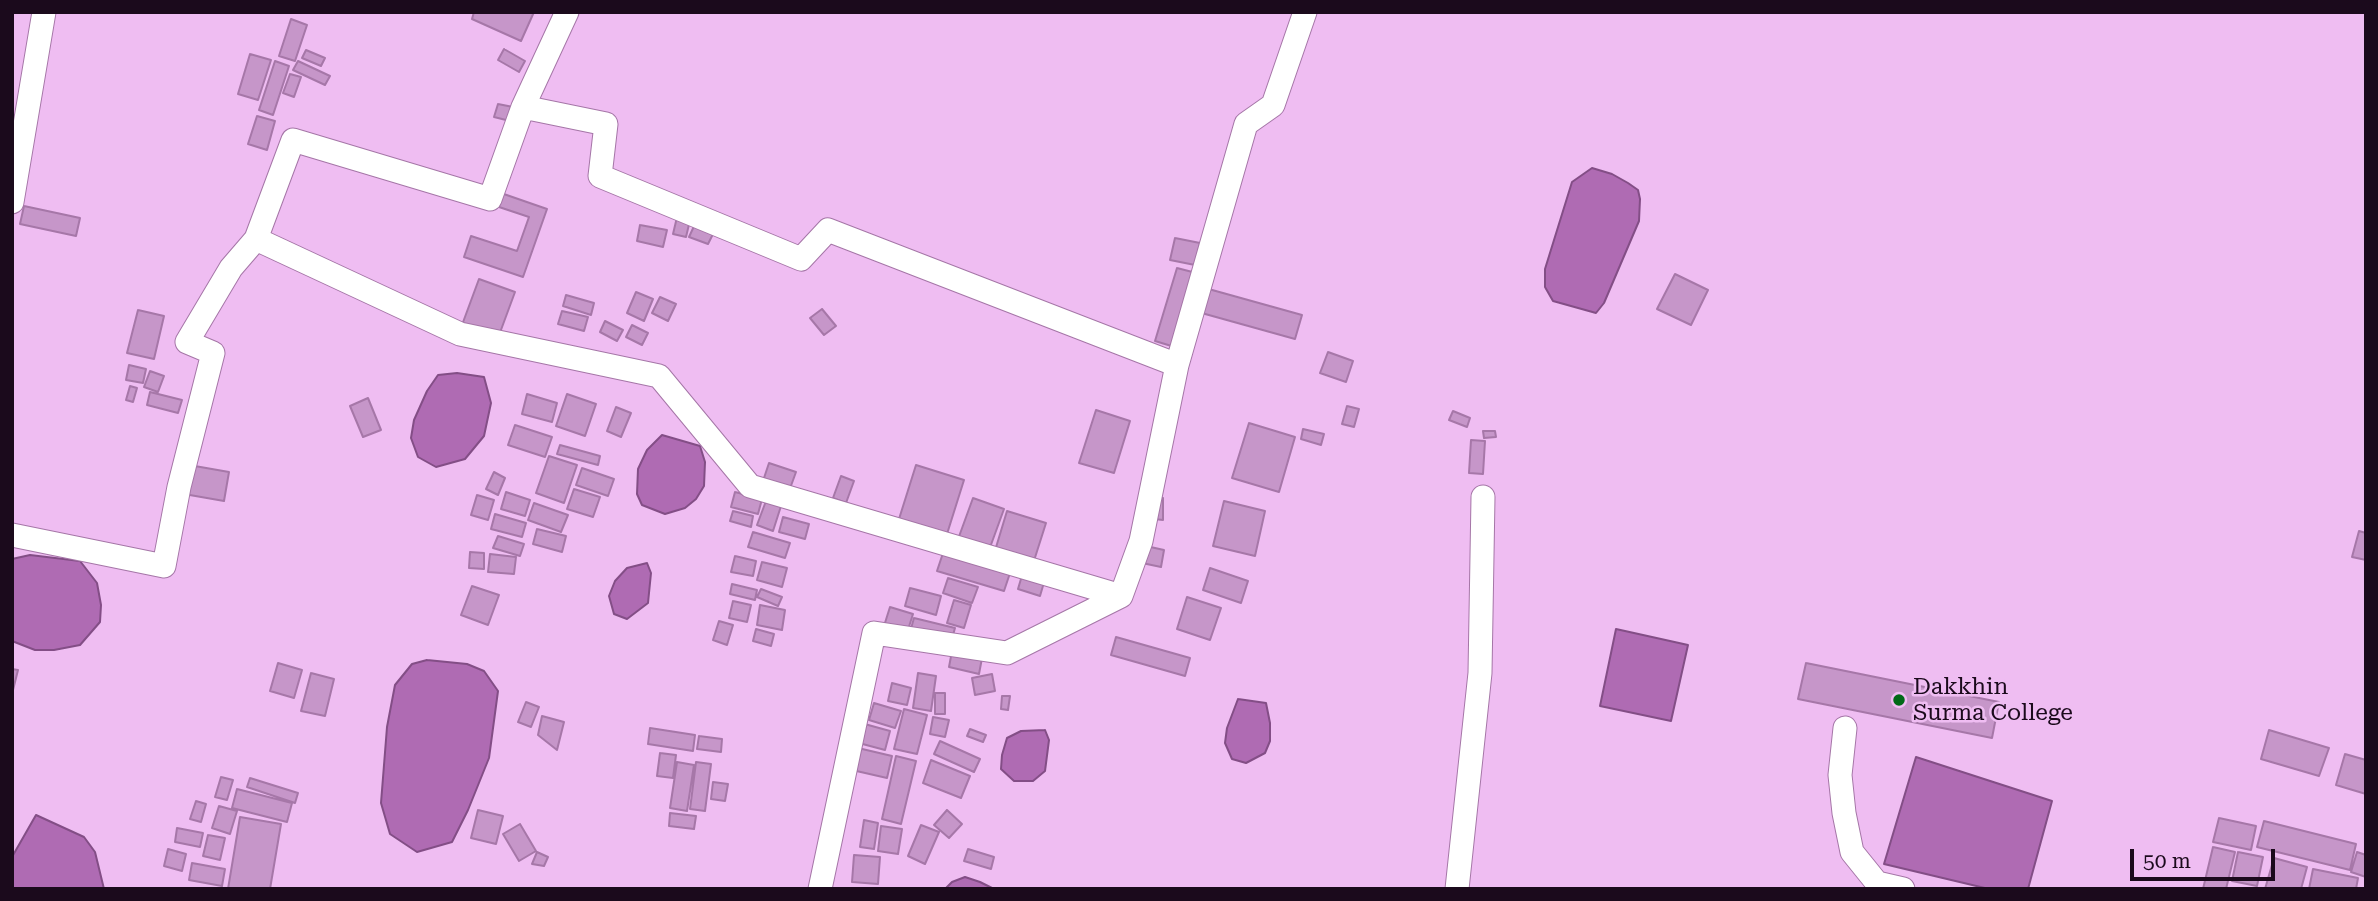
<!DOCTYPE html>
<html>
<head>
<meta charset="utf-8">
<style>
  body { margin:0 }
  #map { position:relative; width:2378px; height:901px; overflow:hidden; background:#efbdf2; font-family:"Roboto Serif",serif }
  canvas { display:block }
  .frame { position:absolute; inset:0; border:14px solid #1b0a1c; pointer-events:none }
  .scale { position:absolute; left:2130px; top:849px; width:145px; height:32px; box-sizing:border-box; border:4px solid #1b0a1c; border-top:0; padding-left:9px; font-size:21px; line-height:24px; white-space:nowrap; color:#1b0a1c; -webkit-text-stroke:5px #efbdf2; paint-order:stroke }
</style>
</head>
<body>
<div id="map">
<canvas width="2378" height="901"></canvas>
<div class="frame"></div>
<div class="scale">50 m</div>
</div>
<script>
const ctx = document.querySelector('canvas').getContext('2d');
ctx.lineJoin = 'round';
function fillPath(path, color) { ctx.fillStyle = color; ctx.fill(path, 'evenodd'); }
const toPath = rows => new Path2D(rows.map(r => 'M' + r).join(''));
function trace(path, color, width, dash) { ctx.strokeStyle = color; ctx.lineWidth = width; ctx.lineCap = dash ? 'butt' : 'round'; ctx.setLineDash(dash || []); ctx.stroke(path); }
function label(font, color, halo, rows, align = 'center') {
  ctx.font = font + ' "Roboto Serif",serif'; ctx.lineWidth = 5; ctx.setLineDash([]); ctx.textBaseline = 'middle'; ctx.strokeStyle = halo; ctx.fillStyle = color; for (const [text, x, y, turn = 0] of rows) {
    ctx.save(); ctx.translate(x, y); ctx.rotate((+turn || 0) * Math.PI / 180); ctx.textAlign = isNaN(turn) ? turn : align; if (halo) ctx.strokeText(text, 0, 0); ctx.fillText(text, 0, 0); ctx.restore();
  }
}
const water = toPath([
  [1592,168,1612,174,1628,183,1638,190,1640,199,1639,221,1604,303,1596,313,1553,301,1545,287,1545,269,1572,182,1592,168],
  [457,373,484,377,491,403,484,436,465,459,436,467,418,457,411,438,414,420,427,391,438,375,457,373],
  [662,435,700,446,705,462,704,486,696,499,685,508,665,514,642,505,637,494,638,469,647,450,662,435],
  [30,555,80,561,97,583,101,605,100,622,80,645,54,650,35,650,12,641,12,559,30,555],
  [647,563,651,573,648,603,627,619,614,614,609,596,615,581,627,568,647,563],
  [1616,629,1688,645,1671,721,1600,706,1616,629],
  [427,660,467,664,484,671,498,691,489,758,468,810,452,842,417,852,390,834,381,803,387,727,395,685,412,664,427,660],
  [1238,699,1266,703,1270,723,1270,741,1265,753,1246,763,1232,759,1225,743,1227,728,1238,699],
  [1045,730,1049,740,1045,771,1033,781,1014,781,1001,769,1002,755,1007,738,1021,731,1045,730],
  [1916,757,2052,801,2028,889,1989,889,1884,864,1916,757],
  [36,815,84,837,95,852,104,889,12,889,12,857,36,815],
  [965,877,980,882,994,889,945,889,952,882,965,877]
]);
fillPath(water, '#af6bb3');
trace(water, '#834e86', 2);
const building = toPath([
  [474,12,534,12,521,41,472,19,474,12],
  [291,19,307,25,295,61,279,56,291,19],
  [504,49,525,61,519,72,498,60,504,49],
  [306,50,325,58,321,66,302,58,306,50],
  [250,54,271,60,258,100,238,94,250,54],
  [275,61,289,66,273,115,259,110,275,61],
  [298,61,330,76,325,85,293,70,298,61],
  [290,74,301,77,294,97,283,93,290,74],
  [498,104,513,107,510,121,494,117,498,104],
  [257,116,275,121,267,150,248,144,257,116],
  [498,192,547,209,523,277,464,257,471,236,517,251,529,217,493,205,498,192],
  [24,206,80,218,76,236,20,224,24,206],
  [678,213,691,216,686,237,673,234,678,213],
  [695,224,714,232,708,244,689,237,695,224],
  [640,225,667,230,663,247,637,241,640,225],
  [1175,238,1200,243,1195,265,1170,260,1175,238],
  [1177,268,1200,274,1178,348,1155,341,1177,268],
  [1675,274,1708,290,1691,325,1657,309,1675,274],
  [479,279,515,292,498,338,462,325,479,279],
  [1205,288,1302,315,1295,339,1198,312,1205,288],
  [636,292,653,299,644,321,627,313,636,292],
  [566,295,594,303,591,315,563,306,566,295],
  [660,297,676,304,668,321,652,313,660,297],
  [822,309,836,326,824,335,810,318,822,309],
  [138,310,164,316,154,359,127,353,138,310],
  [562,311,588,317,584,331,558,324,562,311],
  [605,321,623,330,617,341,600,332,605,321],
  [632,325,648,333,642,345,626,337,632,325],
  [1328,352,1353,361,1346,382,1320,373,1328,352],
  [129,365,146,369,143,383,126,380,129,365],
  [150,371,164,376,158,392,144,387,150,371],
  [130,386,137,388,133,402,126,400,130,386],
  [150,392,182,400,178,413,147,405,150,392],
  [527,394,557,403,552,422,522,414,527,394],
  [567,394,596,404,585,436,556,426,567,394],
  [368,398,381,430,363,437,350,406,368,398],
  [1347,406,1359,409,1354,427,1342,424,1347,406],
  [616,407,631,413,621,437,607,431,616,407],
  [1096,410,1130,421,1114,473,1079,463,1096,410],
  [1453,411,1470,418,1467,427,1449,420,1453,411],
  [1249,423,1295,437,1279,492,1232,478,1249,423],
  [515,425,552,437,545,457,508,445,515,425],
  [1303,429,1324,434,1321,445,1301,439,1303,429],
  [1483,431,1495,431,1496,437,1484,438,1483,431],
  [1471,440,1485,441,1483,474,1469,473,1471,440],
  [560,445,600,456,598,465,557,454,560,445],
  [549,456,577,465,564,503,536,493,549,456],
  [769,463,796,472,788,494,762,484,769,463],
  [189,465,229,472,224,501,184,494,189,465],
  [916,465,964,480,947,534,899,519,916,465],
  [582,468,614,479,608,496,576,485,582,468],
  [494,472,505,478,498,495,486,489,494,472],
  [841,476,854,481,846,503,833,498,841,476],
  [574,489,600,497,593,517,567,509,574,489],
  [506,492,530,500,525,516,501,509,506,492],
  [735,492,762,499,758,514,731,507,735,492],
  [477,495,494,500,488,520,471,515,477,495],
  [1155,497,1163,498,1163,520,1154,519,1155,497],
  [973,498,1004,509,988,553,957,542,973,498],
  [766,501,781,506,773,531,757,525,766,501],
  [1224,501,1265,511,1255,556,1213,546,1224,501],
  [534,503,568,515,561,532,528,520,534,503],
  [733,511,753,516,751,527,730,521,733,511],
  [1007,511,1046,523,1032,567,994,554,1007,511],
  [495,514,526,523,522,537,491,529,495,514],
  [783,517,809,524,805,539,779,532,783,517],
  [537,529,566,536,562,552,533,544,537,529],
  [2359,531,2366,533,2366,560,2352,557,2359,531],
  [753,532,790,543,785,558,748,547,753,532],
  [498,536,524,544,520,556,493,548,498,536],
  [1146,546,1164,550,1161,567,1142,563,1146,546],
  [944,550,1011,570,1004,591,937,571,944,550],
  [470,552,484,553,484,569,469,568,470,552],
  [490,554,516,557,514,574,488,572,490,554],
  [735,556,756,561,753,576,731,572,735,556],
  [762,562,787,568,782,587,757,580,762,562],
  [1210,568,1248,581,1241,603,1203,590,1210,568],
  [1023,572,1045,579,1040,596,1018,589,1023,572],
  [948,578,978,587,972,603,943,593,948,578],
  [732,584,757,590,755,600,730,594,732,584],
  [472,586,499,595,488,625,461,615,472,586],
  [910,588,941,596,936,615,905,606,910,588],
  [761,589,782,597,778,606,757,597,761,589],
  [1187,597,1221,608,1210,640,1177,629,1187,597],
  [954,600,971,605,964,628,947,623,954,600],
  [733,601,751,605,747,622,729,618,733,601],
  [760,605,785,610,782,630,757,625,760,605],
  [890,607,913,614,907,633,884,626,890,607],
  [914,618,955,628,951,642,910,632,914,618],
  [719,621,733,625,727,645,713,640,719,621],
  [756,629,774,634,771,646,753,641,756,629],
  [1116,637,1190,658,1185,676,1111,655,1116,637],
  [952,651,982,658,979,674,949,667,952,651],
  [278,663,302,670,294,698,270,691,278,663],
  [1806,663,1999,702,1992,738,1798,699,1806,663],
  [12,669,18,670,12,694,12,669],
  [311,673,334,679,325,716,301,711,311,673],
  [918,673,936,676,931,711,913,708,918,673],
  [992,674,995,691,975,695,972,678,992,674],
  [892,683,911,688,907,705,888,701,892,683],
  [935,693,945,693,945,714,935,714,935,693],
  [1002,696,1010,696,1008,710,1001,709,1002,696],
  [526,702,539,707,531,727,518,722,526,702],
  [874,703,901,711,895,728,869,720,874,703],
  [904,709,927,715,917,754,894,749,904,709],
  [542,716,564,722,557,750,538,735,542,716],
  [933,717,949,720,945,737,930,734,933,717],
  [861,723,890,731,885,750,855,742,861,723],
  [650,728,695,735,693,751,648,744,650,728],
  [970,729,986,735,983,742,967,736,970,729],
  [2269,730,2329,748,2319,776,2261,759,2269,730],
  [699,736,722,739,721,752,697,749,699,736],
  [940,741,980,759,974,772,934,754,940,741],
  [858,748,892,756,887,778,852,770,858,748],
  [660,753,676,755,673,778,657,776,660,753],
  [2345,754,2366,760,2366,794,2336,785,2345,754],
  [896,756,916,761,901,824,882,819,896,756],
  [931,760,970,776,961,798,923,783,931,760],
  [677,762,694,765,687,811,670,808,677,762],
  [696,762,711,764,705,811,690,809,696,762],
  [221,777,233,780,227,800,215,797,221,777],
  [250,778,298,793,295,803,247,787,250,778],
  [713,782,728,784,725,801,711,799,713,782],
  [237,789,292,803,287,822,232,808,237,789],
  [196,801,206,804,201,822,190,819,196,801],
  [219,806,237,811,230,834,212,828,219,806],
  [478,810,503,816,496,844,471,838,478,810],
  [947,810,962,824,949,838,934,825,947,810],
  [670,813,696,816,694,829,669,826,670,813],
  [240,817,281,824,270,889,228,889,240,817],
  [2219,818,2256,826,2251,850,2213,842,2219,818],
  [864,820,878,823,874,849,860,847,864,820],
  [2264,821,2356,844,2350,870,2257,847,2264,821],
  [520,824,536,851,519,861,503,834,520,824],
  [921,825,939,832,925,864,908,856,921,825],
  [881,826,902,829,898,854,878,851,881,826],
  [177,828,203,833,200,847,175,842,177,828],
  [208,835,225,838,220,860,203,856,208,835],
  [2213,847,2235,852,2226,889,2203,889,2213,847],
  [168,849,186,854,182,871,164,866,168,849],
  [968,849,994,857,991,869,964,861,968,849],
  [537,852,548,857,544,866,532,864,537,852],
  [2238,852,2263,857,2257,886,2232,881,2238,852],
  [2357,852,2366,855,2366,877,2351,872,2357,852],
  [854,855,880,857,878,884,852,882,854,855],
  [2274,858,2307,867,2301,889,2265,889,2274,858],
  [192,863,225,869,222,886,189,880,192,863],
  [2313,869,2358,878,2356,889,2309,889,2313,869]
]);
fillPath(building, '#c696c9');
trace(building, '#a677a8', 2);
const minor = toPath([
  [523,107,606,124,600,176,801,259,828,230,1177,365,1141,541,1121,596,1007,653,874,633,820,889],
  [12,202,44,12],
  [256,239,460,334,659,376,750,486,1121,596],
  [1177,365,1246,124,1273,105,1305,12],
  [12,535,164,566,179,487,213,353,187,342,231,268,256,239,293,140,490,199,523,107,567,12],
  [1845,728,1840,775,1844,813,1852,852,1877,883,1903,889],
  [1457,889,1480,673,1483,497]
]);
trace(minor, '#a576a7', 25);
trace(minor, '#fff', 23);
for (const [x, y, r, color] of [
  [1899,700,7,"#006917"]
]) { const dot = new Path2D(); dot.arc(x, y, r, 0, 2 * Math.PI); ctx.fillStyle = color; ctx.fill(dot); trace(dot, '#efbdf2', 2.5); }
label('23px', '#1b0a1c', '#efbdf2', [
  ["Dakkhin",1913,687],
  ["Surma College",1913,713]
], 'left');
</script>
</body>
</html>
